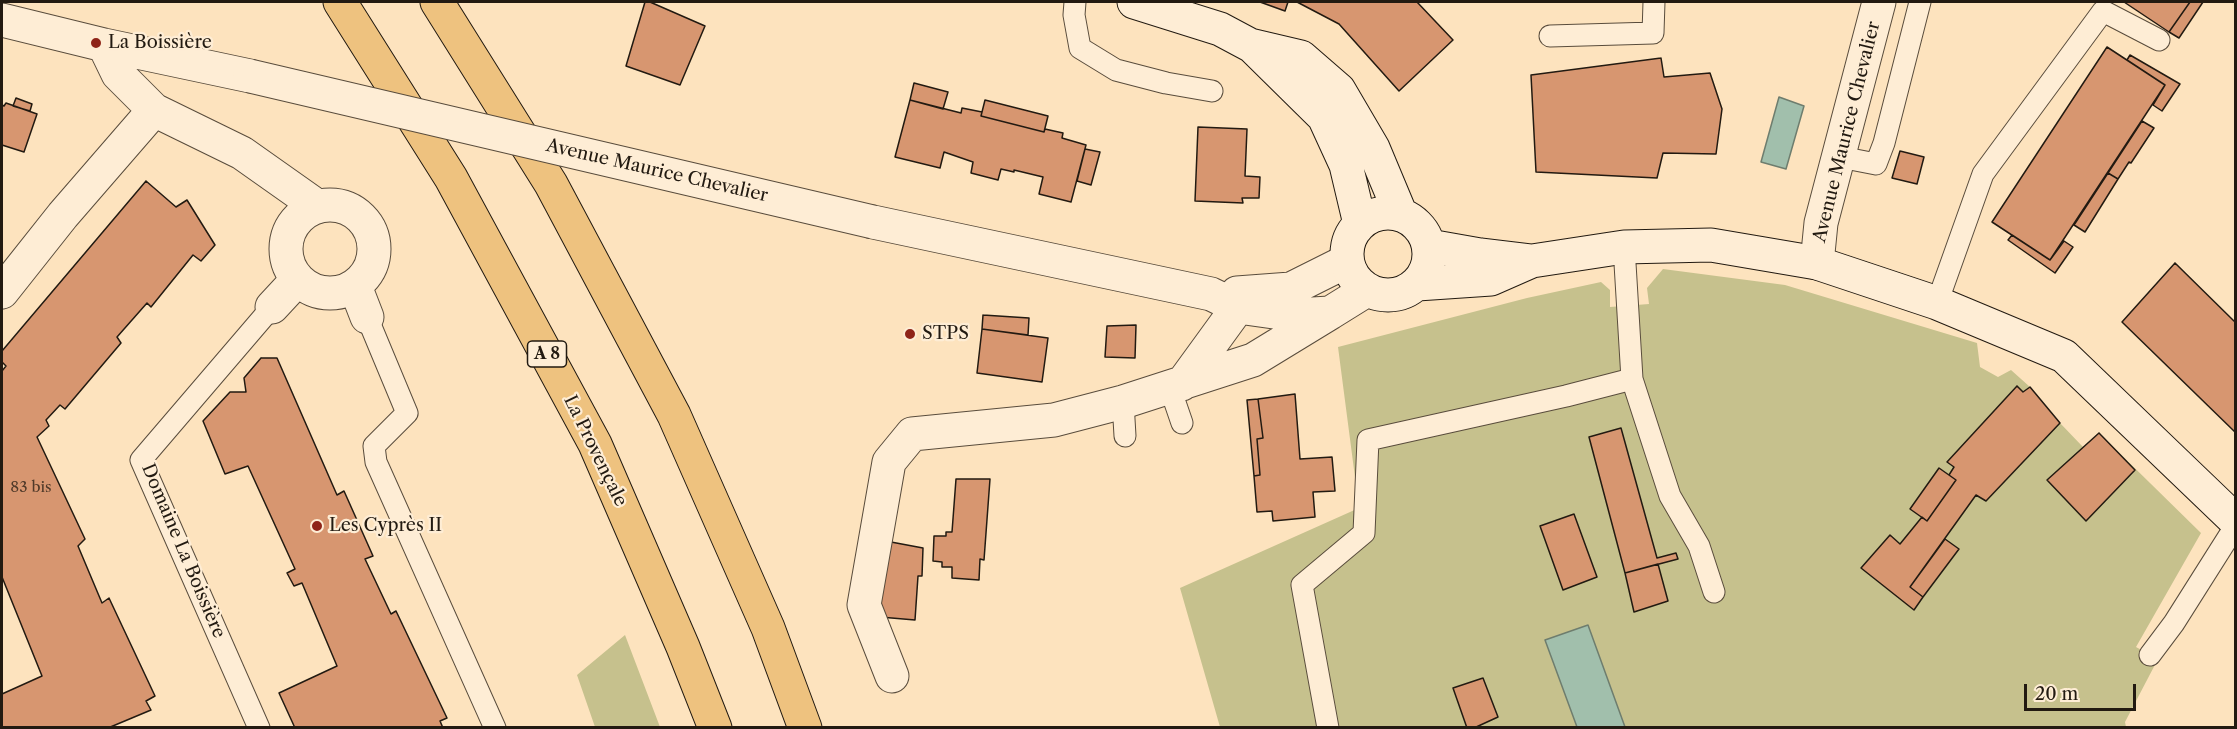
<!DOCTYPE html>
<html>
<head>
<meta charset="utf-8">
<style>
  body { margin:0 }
  #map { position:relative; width:2237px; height:729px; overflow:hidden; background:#fde3be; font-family:"Libre Caslon Text",serif }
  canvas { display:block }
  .frame { position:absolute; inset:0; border:3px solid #221a11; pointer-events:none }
  .scale { position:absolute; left:2024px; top:684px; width:112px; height:27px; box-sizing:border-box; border:3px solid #221a11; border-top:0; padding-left:8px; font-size:18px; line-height:21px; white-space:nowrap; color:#221a11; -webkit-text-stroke:4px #feedd5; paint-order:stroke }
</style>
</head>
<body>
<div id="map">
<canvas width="2237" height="729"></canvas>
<div class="frame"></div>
<div class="scale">20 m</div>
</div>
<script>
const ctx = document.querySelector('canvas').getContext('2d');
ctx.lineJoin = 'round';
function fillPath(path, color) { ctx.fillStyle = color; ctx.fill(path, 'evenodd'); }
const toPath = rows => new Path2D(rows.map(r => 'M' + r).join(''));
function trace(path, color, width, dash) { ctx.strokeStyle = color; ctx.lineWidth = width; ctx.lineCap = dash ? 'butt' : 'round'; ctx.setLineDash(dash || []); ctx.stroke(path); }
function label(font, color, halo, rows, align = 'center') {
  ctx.font = font + ' "Libre Caslon Text",serif'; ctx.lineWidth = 4.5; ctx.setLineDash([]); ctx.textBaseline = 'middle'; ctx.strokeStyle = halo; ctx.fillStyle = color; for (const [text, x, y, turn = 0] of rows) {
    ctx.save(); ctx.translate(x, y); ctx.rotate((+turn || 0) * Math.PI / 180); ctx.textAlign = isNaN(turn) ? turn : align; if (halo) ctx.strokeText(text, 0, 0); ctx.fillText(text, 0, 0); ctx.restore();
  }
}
fillPath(toPath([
  [1663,269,1785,285,1977,343,1980,367,1998,377,2011,370,2030,387,2060,423,2083,447,2099,433,2201,533,2136,647,2158,659,2125,722,2126,727,1220,727,1180,588,1359,508,1338,347,1527,298,1601,282,1610,290,1610,307,1649,304,1647,288],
  [625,635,660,727,595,727,577,675]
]), '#c6c18d');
const water = toPath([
  [1779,97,1804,106,1786,169,1761,162,1779,97],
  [1588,625,1625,727,1577,727,1545,640,1588,625]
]);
fillPath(water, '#a1bfac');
trace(water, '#6e7d6e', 1.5);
const building = toPath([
  [645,2,650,2,705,26,680,85,626,66,645,2],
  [1260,2,1288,2,1285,11,1260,2],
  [1297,2,1417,2,1453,40,1399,91,1339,24,1297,2],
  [2124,2,2190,2,2169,32,2124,2],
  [2190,2,2203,2,2179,38,2169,32,2190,2],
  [2107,47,2165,85,2050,260,1992,222,2107,47],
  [2130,55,2180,84,2162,111,2153,105,2165,85,2127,60,2130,55],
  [1661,58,1664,77,1710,73,1722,109,1716,154,1663,153,1657,178,1536,172,1531,75,1661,58],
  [914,83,948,92,943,109,910,100,914,83],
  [16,98,32,104,30,111,13,106,16,98],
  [910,100,961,113,962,108,982,112,981,116,1044,132,1045,129,1063,133,1062,138,1086,145,1071,202,1039,194,1043,177,1014,170,1014,172,1001,169,998,180,971,173,973,162,944,152,940,168,895,157,910,100],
  [985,100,1048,116,1044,132,981,116,985,100],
  [6,103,37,114,24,152,2,145,2,105,4,106,6,103],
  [2142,121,2154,128,2131,163,2129,162,2118,179,2108,173,2142,121],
  [1198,127,1247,129,1245,176,1260,177,1259,198,1242,198,1243,203,1195,201,1198,127],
  [1085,149,1100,152,1091,185,1077,181,1085,149],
  [1900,151,1924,157,1917,184,1892,178,1900,151],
  [2108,173,2118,179,2085,232,2074,225,2108,173],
  [146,181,176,207,187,200,215,245,201,261,193,255,151,307,147,303,117,337,121,343,65,409,60,405,46,420,49,426,37,437,85,539,78,546,102,603,109,598,155,696,146,701,151,710,108,728,2,728,2,694,42,676,2,577,2,371,6,366,2,362,2,351,146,181],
  [2012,235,2050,260,2064,241,2073,247,2055,273,2008,240,2012,235],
  [2175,263,2236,323,2236,433,2122,322,2175,263],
  [983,315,1029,318,1028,335,982,329,983,315],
  [1136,325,1135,358,1105,357,1107,326,1136,325],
  [982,329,1048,338,1042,382,977,373,982,329],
  [261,358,277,358,337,495,344,491,373,556,365,559,391,614,396,611,447,718,440,721,443,728,295,728,279,693,337,666,302,583,294,586,287,573,295,569,248,466,225,474,203,421,230,392,246,392,244,378,261,358],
  [2017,386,2023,392,2030,387,2060,423,1986,501,1976,495,1910,587,1923,597,1914,610,1861,568,1890,535,1900,544,1922,517,1927,521,1956,480,1949,475,1954,467,1947,462,2017,386],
  [1295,394,1300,459,1332,457,1335,491,1313,492,1315,517,1273,521,1272,511,1257,512,1254,476,1260,475,1257,439,1263,438,1258,399,1295,394],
  [1258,399,1263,438,1257,439,1260,475,1254,476,1247,400,1258,399],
  [1621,428,1657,558,1676,553,1678,559,1625,573,1589,437,1621,428],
  [2099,433,2135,470,2086,521,2047,480,2099,433],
  [1939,468,1956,480,1927,521,1910,509,1939,468],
  [956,479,990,479,984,560,980,559,979,580,952,578,952,567,942,567,942,562,933,561,934,536,946,536,946,532,952,532,956,479],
  [1574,514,1597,577,1563,590,1540,526,1574,514],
  [1945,539,1959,549,1923,597,1910,587,1945,539],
  [891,542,923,548,922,576,918,576,915,620,880,617,876,608,891,542],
  [1658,564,1668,601,1634,612,1625,573,1658,564],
  [1483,678,1498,717,1474,728,1467,728,1453,688,1483,678]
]);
fillPath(building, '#d79670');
trace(building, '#221a11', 1.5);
const lane = toPath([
  [1075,2,1074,15,1080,48,1116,70,1166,83,1212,91],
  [1550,36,1653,33,1654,2],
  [1840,157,1876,164,1884,143,1920,2],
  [1624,247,1632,379,1670,496,1699,546,1714,592],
  [1937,303,1983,174,2103,11,2159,40],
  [367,317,407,413,374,446,376,462,495,728],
  [1170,388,1182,423],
  [1123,402,1125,436],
  [2150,655,2174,623,2236,525],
  [259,728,141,460,272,307],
  [1328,728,1302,585,1364,533,1368,440,1566,396,1632,379]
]);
const street = toPath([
  [2,20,104,45,250,76],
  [104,45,118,74,154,110,242,153,317,206],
  '286 249a44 44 0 1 1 88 0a44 44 0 1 1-88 0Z',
  [873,222,1211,294,1238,307,1295,315,1330,313,1367,290],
  [1817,263,1821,223,1879,2],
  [355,286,367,317],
  [2,292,63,215,154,110],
  [1237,293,1291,289,1347,261],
  [272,307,298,279],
  [1182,384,1238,307],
  [892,676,864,605,889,462,912,434,1054,420,1123,402,1253,360,1330,313]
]);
const secondary = toPath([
  [1134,2,1220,29,1250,45,1301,57,1339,90,1373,148,1401,215],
  [1252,46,1324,117,1346,165,1360,224],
  '1347 254a41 41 0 1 1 82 0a41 41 0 1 1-82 0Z',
  [1429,246,1480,255,1530,261],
  [1417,284,1491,279,1532,261,1624,247,1711,245,1817,263,1937,303,2064,356,2236,521]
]);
const highway = toPath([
  [340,2,451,178,595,444,683,647,715,728],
  [437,2,551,184,674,415,768,628,805,728]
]);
trace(lane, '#594c3c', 23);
trace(street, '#594c3c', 35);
trace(secondary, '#221a11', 35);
trace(highway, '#221a11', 35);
trace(lane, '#feedd5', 21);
trace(street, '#feedd5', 33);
trace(secondary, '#feedd5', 33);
trace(highway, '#eec27f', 33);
const streetBridge = toPath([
  [250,76,873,222]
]);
trace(streetBridge, '#594c3c', 35, []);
trace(streetBridge, '#feedd5', 33);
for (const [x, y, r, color] of [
  [96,43,6,"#8f2418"],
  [910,334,6,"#8f2418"],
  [317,526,6,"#8f2418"]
]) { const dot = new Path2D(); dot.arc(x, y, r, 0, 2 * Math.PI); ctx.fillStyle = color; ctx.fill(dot); trace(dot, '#feedd5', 2); }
label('15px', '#4f3929', null, [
  ["83 bis",31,488]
]);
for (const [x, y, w] of [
  [547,354,39]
]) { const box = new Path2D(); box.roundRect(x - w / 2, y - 13, w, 26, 4.5); ctx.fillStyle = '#feedd5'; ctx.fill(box); trace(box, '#221a11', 1.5); }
label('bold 16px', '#221a11', null, [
  ["A 8",547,354]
]);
label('18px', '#221a11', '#feedd5', [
  ["La Boissière",108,43],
  ["STPS",922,334],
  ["Les Cyprès II",329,526]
], 'left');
label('18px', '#221a11', '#feedd5', [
  ["Avenue Maurice Chevalier",1847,132,-76],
  ["Avenue Maurice Chevalier",657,171,13],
  ["La Provençale",595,451,64],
  ["Domaine La Boissière",183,551,67]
]);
</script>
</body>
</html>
